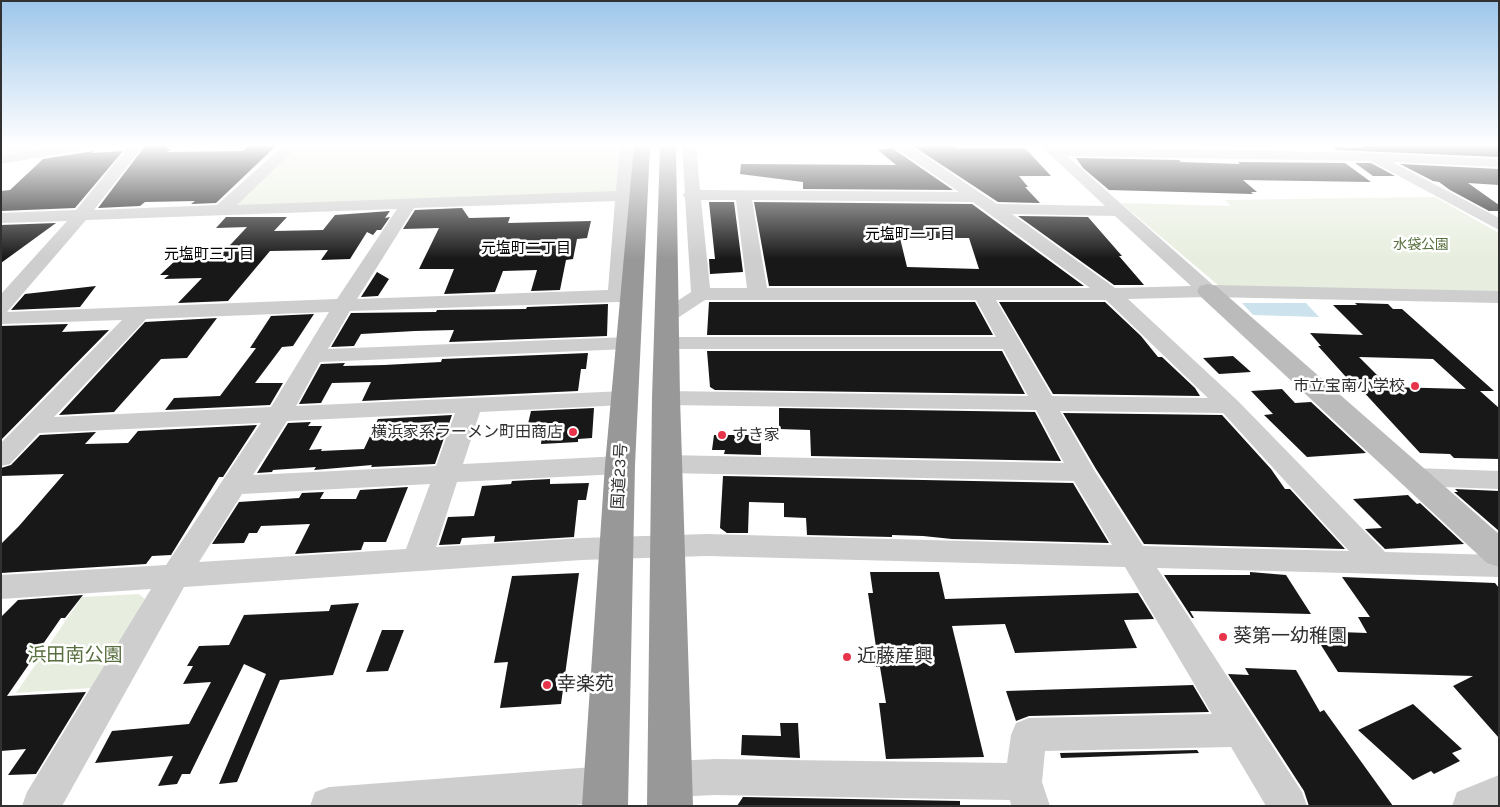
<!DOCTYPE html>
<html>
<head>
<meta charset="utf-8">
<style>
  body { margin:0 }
  #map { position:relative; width:1500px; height:807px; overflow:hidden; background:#fff; font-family:Karla,sans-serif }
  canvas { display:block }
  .frame { position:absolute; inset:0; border:2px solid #313131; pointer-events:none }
</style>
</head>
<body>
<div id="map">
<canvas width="1500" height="807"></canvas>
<div class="frame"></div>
</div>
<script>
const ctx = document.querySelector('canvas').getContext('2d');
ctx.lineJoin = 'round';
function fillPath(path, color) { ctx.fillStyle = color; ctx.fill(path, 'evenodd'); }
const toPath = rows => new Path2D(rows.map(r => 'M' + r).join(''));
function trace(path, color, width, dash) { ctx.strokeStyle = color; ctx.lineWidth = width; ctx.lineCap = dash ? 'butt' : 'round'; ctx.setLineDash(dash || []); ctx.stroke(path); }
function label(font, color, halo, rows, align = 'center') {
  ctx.font = font + ' Karla,"Noto Sans JP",sans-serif'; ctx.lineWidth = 5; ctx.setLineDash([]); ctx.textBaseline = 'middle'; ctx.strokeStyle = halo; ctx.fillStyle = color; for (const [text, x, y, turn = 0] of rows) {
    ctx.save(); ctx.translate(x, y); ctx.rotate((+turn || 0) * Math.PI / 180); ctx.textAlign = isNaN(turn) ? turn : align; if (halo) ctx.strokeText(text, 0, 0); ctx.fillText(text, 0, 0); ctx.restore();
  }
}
fillPath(toPath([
  [1,146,70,146,1,158],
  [295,146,621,146,617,192,235,206],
  [1435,197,1499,233,1499,294,1225,291,1121,203,1231,206,1225,200],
  [139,594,145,599,91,688,16,693,82,597]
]), '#e8eedf');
fillPath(toPath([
  [1242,303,1306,303,1319,317,1253,315]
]), '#cce2ed');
fillPath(toPath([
  [145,146,170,146,166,149,171,149,167,152,243,151,248,146,276,146,216,203,191,204,195,201,145,202,140,206,98,208],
  [913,146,954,146,956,148,1025,148,1051,176,1019,176,1028,187,1025,187,1040,203,998,202],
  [1360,146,1499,146,1499,157,1337,150,1333,147,1363,148],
  [892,148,953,190,803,189,803,182,740,174,741,164,896,165,878,150],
  [94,151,91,153,123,151,75,208,1,211,1,191,10,190,43,159],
  [1076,158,1179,160,1181,162,1240,164,1238,162,1345,163,1371,182,1243,180,1257,192,1251,192,1253,194,1109,190,1083,168],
  [1355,163,1371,163,1395,176,1373,176],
  [1400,164,1499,169,1499,185,1468,183,1499,205,1499,211,1489,211,1450,190,1439,182,1433,181],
  [709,202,734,202,743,272,710,274,709,259,715,259],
  [754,202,972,204,1084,286,769,286],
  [900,238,969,238,979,269,907,267],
  [462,208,469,218,510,217,508,223,591,221,587,238,577,239,573,259,566,260,560,290,531,291,537,270,503,271,495,292,444,294,454,269,419,269,439,228,403,229,415,210],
  [390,211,385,218,390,217,381,230,377,230,373,235,367,232,350,259,321,260,328,250,270,251,228,301,178,303,202,278,164,279,169,275,160,275,176,260,217,259,247,227,216,228,226,217,287,217,274,231,323,230,335,215],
  [1018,216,1088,217,1122,256,1119,256,1144,285,1114,285],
  [56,223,1,263,1,225],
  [377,272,389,279,378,296,361,297],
  [96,286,80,307,11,310,25,294],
  [709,302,975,302,993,335,707,335],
  [999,302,1105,302,1141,336,1158,357,1162,357,1195,388,1200,396,1053,394],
  [1355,303,1388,304,1393,309,1402,309,1494,391,1480,391,1499,408,1499,459,1454,458,1450,454,1420,453,1359,387,1355,387,1318,346,1321,346,1310,333,1363,335,1333,305,1357,305],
  [1359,357,1433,359,1466,389,1389,387],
  [608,304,607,336,449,342,454,330,415,331,361,334,354,346,331,347,351,313,436,312,437,310,526,309,527,307],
  [314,314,293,346,282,347,255,383,283,383,270,405,165,410,174,398,220,396,256,348,250,348,271,316],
  [217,318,187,358,161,359,114,412,59,415,145,322],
  [68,324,62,332,109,330,1,440,1,326],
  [707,351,1002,351,1025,394,715,390,710,387],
  [588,353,586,369,581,369,578,391,362,401,371,382,332,383,321,403,299,404,321,364,345,363,343,366,384,365,441,362,442,359],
  [1233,356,1251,372,1219,374,1203,358],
  [1282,389,1295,403,1311,402,1366,453,1307,457,1264,415,1273,414,1251,391],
  [594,408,592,438,578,439,578,442,541,444,542,435,532,436,534,428,527,428,531,411],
  [779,408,1035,412,1061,461,811,456,810,430,779,429],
  [1063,413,1222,415,1271,469,1285,489,1290,489,1345,549,1144,544,1096,469],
  [452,415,435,464,371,467,372,465,314,470,316,467,273,470,272,472,257,473,288,423,311,422,308,426,322,426,309,450,322,449,321,451,364,449,378,419],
  [257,425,223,477,219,477,171,555,152,556,146,564,1,573,1,544,19,526,64,474,1,476,1,468,11,465,40,435,96,432,85,444,128,443,138,431],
  [714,435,761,435,761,455,724,454,725,450,712,450],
  [723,476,1073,483,1109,543,952,539,923,536,892,535,892,537,807,535,806,518,784,517,784,503,749,502,748,533,727,533,720,528],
  [550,479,550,484,589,483,586,500,578,500,574,537,494,542,495,536,462,538,460,544,439,545,448,517,474,516,482,486,511,484,512,481],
  [408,487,386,542,364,542,361,550,295,554,310,524,261,526,257,533,249,533,244,543,212,544,239,502,299,498,302,493,324,492,320,499,356,499,360,490],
  [1455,489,1499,491,1499,531,1454,492,1458,492],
  [1408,495,1417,504,1420,503,1464,544,1385,549,1365,529,1382,528,1353,499],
  [870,572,939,572,945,599,1138,593,1154,619,1124,620,1137,648,1015,653,1005,624,952,626,984,757,886,759,879,703,886,703,880,667,876,667,873,647,876,647,868,593,873,593],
  [1250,572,1286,575,1311,614,1190,611,1194,618,1192,618,1164,575,1250,575],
  [579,573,561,704,500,708,508,662,494,663,512,576],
  [1342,577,1495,583,1499,588,1499,738,1453,686,1473,676,1338,672,1312,631,1367,633,1358,617,1370,617],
  [83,595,65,618,61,618,7,696,86,692,36,774,8,775,26,749,1,751,1,617,18,600],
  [359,603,333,675,280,680,237,782,219,784,266,674,244,664,190,774,182,774,177,784,158,786,173,756,95,763,112,731,189,724,211,682,183,684,193,666,187,666,199,646,229,645,244,615,329,611,331,605],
  [382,630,404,630,388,671,366,672],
  [1245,668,1296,670,1320,712,1324,710,1393,806,1309,806,1304,791,1228,674,1249,675],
  [1193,685,1209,712,1029,716,1016,721,1006,691],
  [1413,704,1462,749,1452,753,1460,761,1434,774,1431,771,1413,780,1358,730],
  [780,723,798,723,800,758,741,755,742,735,781,736],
  [1197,750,1199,753,1061,758,1060,753],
  [743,797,960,801,960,806,737,806]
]), '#181818');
fillPath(toPath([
  [56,146,88,146,81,150,1,164,1,156,56,146],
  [129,146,143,146,94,210,217,205,283,146,298,146,237,205,616,191,620,146,634,146,627,291,639,294,642,298,639,302,632,304,617,302,350,311,328,349,628,337,636,338,639,343,636,348,628,349,320,362,296,406,624,391,632,393,636,398,632,403,624,405,480,412,463,464,620,456,629,459,633,465,629,471,620,474,457,482,436,547,582,538,707,534,1112,545,1074,481,666,473,657,470,653,464,657,458,666,455,1064,463,1036,410,666,405,658,403,654,398,658,393,666,391,1028,396,1003,349,666,349,658,348,655,343,658,338,666,337,996,337,976,300,705,300,673,321,666,323,659,321,656,317,659,313,691,292,685,198,683,195,685,192,682,146,696,146,700,190,959,192,893,146,910,146,997,204,1105,206,1041,146,1372,153,1499,159,1499,167,1392,162,1499,218,1499,230,1371,161,1067,156,1213,285,1499,291,1499,303,1208,297,1128,299,1238,401,1385,552,1499,555,1499,577,1157,568,1302,792,1307,806,1266,806,1231,747,1045,751,1042,782,1050,806,1011,806,1010,800,716,795,670,797,657,792,651,779,657,766,670,761,716,759,1007,763,1011,735,1016,723,1029,718,1212,714,1125,567,707,556,582,560,184,587,62,806,22,806,27,792,151,589,1,599,1,575,166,565,261,423,39,433,10,464,1,466,1,443,122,320,1,324,1,294,67,221,1,223,1,213,76,210,129,146],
  [701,200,736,200,747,288,710,288,701,200],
  [752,200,973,202,1090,288,767,288,752,200],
  [615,201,608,290,357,299,414,208,615,201],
  [397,209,337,299,7,312,86,220,397,209],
  [1012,214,1115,216,1191,286,1115,288,1012,214],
  [996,300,1106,300,1208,398,1052,396,996,300],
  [329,312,271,407,54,417,146,319,329,312],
  [1060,411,1223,413,1349,551,1143,546,1094,470,1060,411],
  [455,413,436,466,253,475,287,421,455,413],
  [430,484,406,549,199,562,242,494,430,484],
  [1414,468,1499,471,1499,489,1414,486,1405,483,1401,477,1405,471,1414,468],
  [606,766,619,771,625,784,619,797,606,802,565,806,310,806,315,792,329,787,606,766],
  [1499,775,1499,806,1452,806,1457,792,1499,775]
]), '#cecece');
fillPath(toPath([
  [1208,284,1216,286,1499,534,1499,567,1487,563,1200,296,1197,291,1200,286,1208,284]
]), '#bbb');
fillPath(toPath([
  [634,146,650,146,635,465,628,806,582,806,605,465,634,146],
  [660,146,676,146,680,398,693,806,647,806,652,398,660,146]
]), '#989898');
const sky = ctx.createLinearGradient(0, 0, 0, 259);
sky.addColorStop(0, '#9dc6ea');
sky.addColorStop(0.56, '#fff');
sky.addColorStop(1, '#ffffff00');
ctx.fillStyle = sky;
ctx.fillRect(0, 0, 1500, 259);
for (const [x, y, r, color] of [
  [1415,386,5,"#e8344a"],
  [573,432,5,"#e8344a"],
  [722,435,5,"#e8344a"],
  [1223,637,5,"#e8344a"],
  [847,657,5,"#e8344a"],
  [547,685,5,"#e8344a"]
]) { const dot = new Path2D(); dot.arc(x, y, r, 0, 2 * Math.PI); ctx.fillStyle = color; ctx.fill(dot); trace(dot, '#fff', 2); }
label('14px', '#576e3d', '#fff', [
  ["水袋公園",1421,245]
]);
label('15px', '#000', '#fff', [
  ["元塩町一丁目",910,235],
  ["元塩町二丁目",526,249],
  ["元塩町三丁目",209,255]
]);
label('16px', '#313131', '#fff', [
  ["市立宝南小学校",1405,386],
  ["横浜家系ラーメン町田商店",563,432],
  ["すき家",732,435,"left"]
], 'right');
label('16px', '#313131', '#fff', [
  ["国道23号",620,476,-87]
]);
label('19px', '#313131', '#fff', [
  ["葵第一幼稚園",1233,637],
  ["近藤産興",857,657],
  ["幸楽苑",557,685]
], 'left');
label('19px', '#576e3d', '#fff', [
  ["浜田南公園",75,656]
]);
</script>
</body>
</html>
